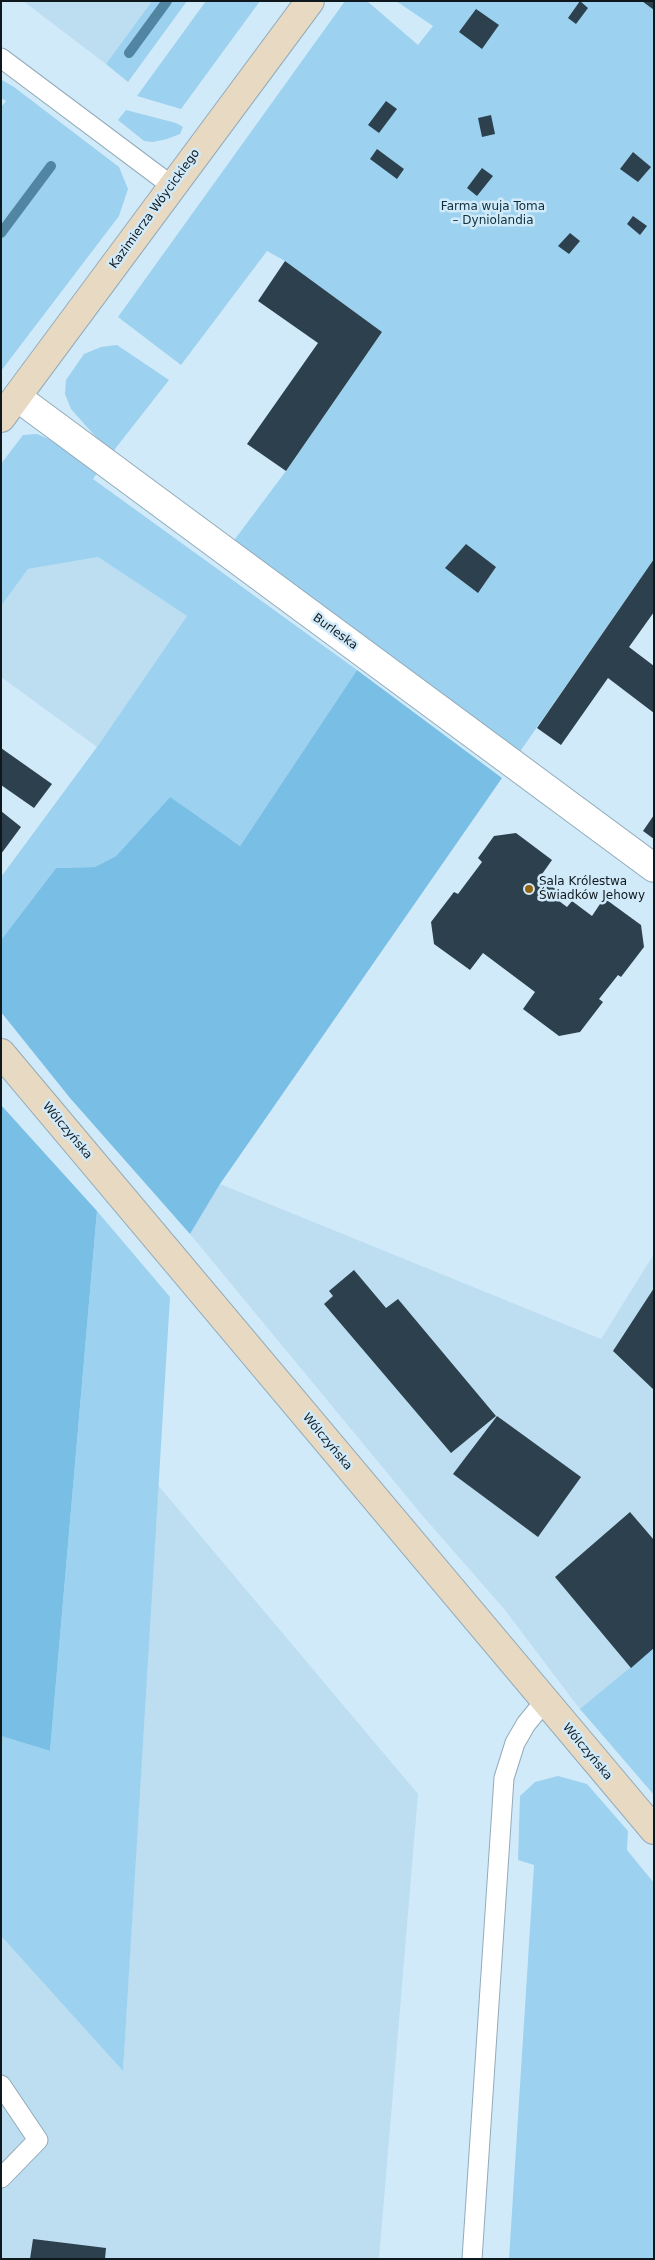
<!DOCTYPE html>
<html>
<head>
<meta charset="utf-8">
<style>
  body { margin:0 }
  #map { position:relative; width:655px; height:2260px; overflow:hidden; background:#d1eaf9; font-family:"DejaVu Sans",sans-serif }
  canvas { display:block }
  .frame { position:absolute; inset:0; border:2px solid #0f181d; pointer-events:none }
</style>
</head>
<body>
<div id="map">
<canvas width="655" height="2260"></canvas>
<div class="frame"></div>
</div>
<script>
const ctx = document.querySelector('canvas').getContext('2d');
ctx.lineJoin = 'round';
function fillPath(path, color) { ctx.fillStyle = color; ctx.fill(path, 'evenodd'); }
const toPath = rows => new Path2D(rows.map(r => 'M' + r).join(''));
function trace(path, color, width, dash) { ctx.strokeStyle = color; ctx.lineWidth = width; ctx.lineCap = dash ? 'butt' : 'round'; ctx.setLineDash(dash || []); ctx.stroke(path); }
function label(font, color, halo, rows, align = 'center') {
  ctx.font = font + ' "DejaVu Sans",sans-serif'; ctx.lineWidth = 5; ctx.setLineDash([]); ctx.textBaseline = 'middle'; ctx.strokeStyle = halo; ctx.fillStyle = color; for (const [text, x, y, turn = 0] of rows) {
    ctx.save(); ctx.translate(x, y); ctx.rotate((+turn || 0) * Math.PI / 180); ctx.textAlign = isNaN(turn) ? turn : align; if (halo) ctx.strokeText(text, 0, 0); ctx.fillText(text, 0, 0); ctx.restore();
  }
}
fillPath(toPath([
  [23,1,152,1,106,64],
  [98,557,187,616,97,747,1,677,1,606,28,569],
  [220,1184,601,1339,654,1254,654,1648,582,1712,505,1610,422,1515,190,1234],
  [157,1484,418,1794,379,2259,1,2259,1,1936,123,2071]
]), '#bdddf1');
fillPath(toPath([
  [152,1,187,1,128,82,106,64],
  [206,1,260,1,181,109,137,96],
  [345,1,367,1,418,45,433,26,396,1,654,1,654,559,519,753,232,543,286,471,382,332,285,261,267,251,181,365,118,317],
  [2,80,14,87,119,167,128,189,119,216,1,371,1,107,6,101,1,98],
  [126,110,176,123,183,127,180,134,167,139,153,142,144,141,118,120],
  [117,345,169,380,111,454,71,409,65,394,66,380,84,354,101,347],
  [37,434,49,439,98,472,93,479,357,670,240,846,169,798,116,856,95,867,56,868,1,940,1,877,97,747,187,616,98,557,28,569,1,606,1,464,23,435],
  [97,1211,170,1297,123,2071,1,1936,1,1736,50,1751],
  [654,1648,654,1795,580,1709],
  [558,1776,587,1784,628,1831,627,1850,654,1883,654,2259,509,2259,534,1865,518,1860,520,1796,535,1782]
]), '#9cd1ef');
fillPath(toPath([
  [357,670,502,778,220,1184,190,1234,70,1098,1,1012,1,940,56,868,95,867,116,856,170,797,240,846],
  [1,1105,97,1211,50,1751,1,1736]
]), '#78bee5');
trace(toPath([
  [129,53,167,1],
  [1,233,51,166]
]), '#5185a2', 10);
fillPath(toPath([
  [580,1,588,8,576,24,568,18],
  [642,1,654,1,654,10],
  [476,9,499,25,482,49,459,32],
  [386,101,397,109,379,133,368,125],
  [491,115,495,134,482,137,478,118],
  [377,149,404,169,397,179,370,159],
  [633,152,651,167,638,182,620,169],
  [482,168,493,176,477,196,467,188],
  [633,216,647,226,640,235,627,224],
  [570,233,580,241,569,254,558,246],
  [285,261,382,332,286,471,247,444,318,343,258,301],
  [466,544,496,567,478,593,445,568],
  [654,559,654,612,629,647,654,666,654,713,608,678,561,745,537,728],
  [1,748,52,784,34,808,1,785],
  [1,811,21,827,1,854],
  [654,815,654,839,643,831],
  [516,833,552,860,540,877,559,892,555,898,567,907,572,901,592,916,604,898,641,925,644,947,621,977,618,975,599,999,603,1002,580,1032,559,1036,523,1009,535,992,483,953,470,970,434,944,431,922,454,892,458,894,482,862,478,858,494,836],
  [354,1270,386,1308,398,1299,496,1416,451,1453,324,1304,333,1296,329,1291],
  [654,1288,654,1390,613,1351],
  [497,1416,581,1477,538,1537,453,1474],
  [630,1512,654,1540,654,1648,631,1668,555,1577],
  [33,2239,106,2248,105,2259,30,2259]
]), '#2c414d');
const lane = toPath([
  [1,58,172,186],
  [1,2085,38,2140,1,2178],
  [472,2259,504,1778,515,1743,526,1724,544,1702]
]);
const street = toPath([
  [17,397,654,868]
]);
const secondary = toPath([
  [1,418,310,1],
  [1,1053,654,1830]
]);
trace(lane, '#93abb9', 21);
trace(street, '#93abb9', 30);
trace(secondary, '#93abb9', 30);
trace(lane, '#fff', 19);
trace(street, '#fff', 28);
trace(secondary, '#e7d9c2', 28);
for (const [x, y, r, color] of [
  [529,889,5,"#936513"]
]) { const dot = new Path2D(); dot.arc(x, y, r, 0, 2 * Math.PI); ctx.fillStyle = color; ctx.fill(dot); trace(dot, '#d1eaf9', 2); }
label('12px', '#0e2f3f', '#d1eaf9', [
  ["Farma wuja Toma",493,207],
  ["– Dyniolandia",493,221]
]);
label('12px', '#0f181d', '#d1eaf9', [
  ["Kazimierza Wóycickiego",155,209,-54],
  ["Burleska",335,632,36],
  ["Wólczyńska",67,1131,50],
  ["Wólczyńska",327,1442,50],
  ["Wólczyńska",587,1752,50]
]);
label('12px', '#0f181d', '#d1eaf9', [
  ["Sala Królestwa",539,882],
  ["Świadków Jehowy",539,896]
], 'left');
</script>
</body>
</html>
